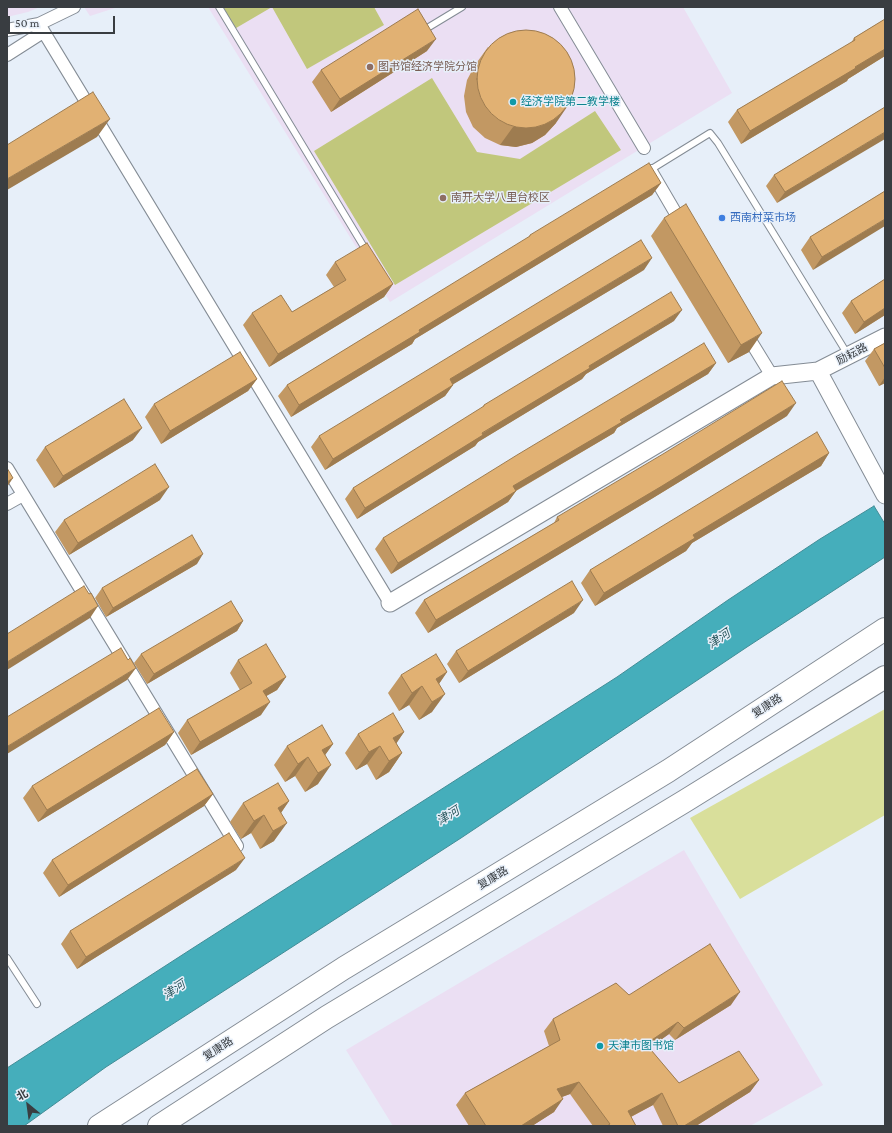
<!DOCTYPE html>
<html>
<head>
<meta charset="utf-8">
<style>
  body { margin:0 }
  #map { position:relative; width:892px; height:1133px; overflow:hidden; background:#e7eff9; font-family:"Crimson Pro","Noto Sans SC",serif }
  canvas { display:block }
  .frame { position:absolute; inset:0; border:8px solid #393d41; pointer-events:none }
  .north { position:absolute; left:8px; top:1085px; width:40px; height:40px; -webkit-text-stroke:3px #e7eff9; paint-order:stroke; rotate:331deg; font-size:11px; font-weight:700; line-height:16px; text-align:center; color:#393d41 }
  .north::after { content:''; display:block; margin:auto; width:14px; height:18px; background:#393d41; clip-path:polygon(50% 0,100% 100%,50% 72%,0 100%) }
  .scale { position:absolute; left:8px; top:16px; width:107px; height:18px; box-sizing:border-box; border:2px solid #393d41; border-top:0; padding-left:5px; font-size:12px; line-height:14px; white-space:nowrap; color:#393d41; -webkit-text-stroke:3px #e7eff9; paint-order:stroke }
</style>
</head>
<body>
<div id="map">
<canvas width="892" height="1133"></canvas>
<div class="frame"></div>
<div class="north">北</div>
<div class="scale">50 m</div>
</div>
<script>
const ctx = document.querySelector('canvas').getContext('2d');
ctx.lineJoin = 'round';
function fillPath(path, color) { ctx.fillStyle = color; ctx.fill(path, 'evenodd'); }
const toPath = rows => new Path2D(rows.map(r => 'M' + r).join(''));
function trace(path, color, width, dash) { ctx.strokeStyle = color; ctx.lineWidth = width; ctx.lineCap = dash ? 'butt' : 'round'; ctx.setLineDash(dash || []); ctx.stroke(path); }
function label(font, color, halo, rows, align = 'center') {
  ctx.font = font + ' "Crimson Pro","Noto Sans SC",serif'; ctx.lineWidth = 3; ctx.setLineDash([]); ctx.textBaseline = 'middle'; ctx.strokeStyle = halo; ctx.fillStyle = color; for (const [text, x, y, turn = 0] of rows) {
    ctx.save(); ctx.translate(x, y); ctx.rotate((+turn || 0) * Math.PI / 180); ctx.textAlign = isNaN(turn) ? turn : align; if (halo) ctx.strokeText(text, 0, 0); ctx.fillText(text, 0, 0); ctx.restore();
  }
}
fillPath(toPath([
  [7,7,40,7,28,12,7,17],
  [84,7,118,7,90,16],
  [208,7,683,7,732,93,390,302],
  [684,850,823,1085,750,1126,393,1126,346,1050]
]), '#ebdff3');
fillPath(toPath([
  [885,709,885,815,740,899,690,818]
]), '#d9df9b');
fillPath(toPath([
  [218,7,374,7,384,25,307,69,272,7,231,31],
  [432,78,477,152,520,159,595,111,621,150,395,285,314,151]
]), '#c1c77c');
const water = toPath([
  [874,506,885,524,885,557,747,647,461,838,106,1067,24,1126,7,1126,7,1068,193,948,617,677,728,600,820,539,874,506]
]);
fillPath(water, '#45aebb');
trace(water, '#418c96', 1);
const lane = toPath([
  [219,7,367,252],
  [424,30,462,7],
  [650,170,710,133,718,143,848,355],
  [7,958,37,1004]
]);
const street = toPath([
  [560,7,644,148],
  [39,24,390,603],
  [7,30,39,24,74,7],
  [7,55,43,32],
  [651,171,682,224],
  [745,332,772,376],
  [7,468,237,846],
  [7,504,23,495]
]);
const secondary = toPath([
  [818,371,885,495],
  [390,603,772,376,818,371,885,337]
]);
const highway = toPath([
  [99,1126,344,968,484,883,668,771,885,629],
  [159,1126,327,1017,685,801,885,677]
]);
trace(lane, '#848c95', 8);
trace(street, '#848c95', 14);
trace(secondary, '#848c95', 19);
trace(highway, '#848c95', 24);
trace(lane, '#fff', 6);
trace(street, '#fff', 12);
trace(secondary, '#fff', 17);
trace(highway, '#fff', 22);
fillPath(toPath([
  [885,19,885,56,848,79,847,81,741,144,728,122,737,110,851,43,854,38],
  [488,47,556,123,545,135,532,143,516,147,500,145,485,138,473,127,466,112,464,96,467,80,475,65],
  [427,51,331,112,312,82,321,70],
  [885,107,777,203,766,186,774,175],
  [661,183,652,195,415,339,412,344,291,417,278,396,287,385,528,238,530,235],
  [885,191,813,270,801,250,810,237],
  [664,218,749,352,728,363,651,236],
  [335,262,393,284,384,297,269,367,243,325,252,313,292,312,334,287,326,275],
  [644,270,453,384,453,385,445,396,325,470,311,447,319,436],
  [885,279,885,315,855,334,842,313,851,301],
  [674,321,586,374,582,379,478,442,475,446,357,519,345,499,353,488,482,408,484,405],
  [885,343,885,383,879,386,865,361,874,349],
  [716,363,708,374,617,428,614,433,516,491,508,502,391,574,375,549,383,538],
  [257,379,248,391,161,444,145,417,154,404],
  [787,416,653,498,428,633,415,613,424,600,554,523,557,517],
  [133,440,54,488,36,460,45,447],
  [829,453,821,466,692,543,686,551,595,606,581,583,590,570],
  [160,500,69,555,55,532,64,520],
  [197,564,106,617,95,598,102,588],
  [574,613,459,683,447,664,456,651],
  [243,621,237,631,147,684,134,663,141,654],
  [238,660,286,677,277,690,266,696,261,715,191,755,178,733,187,720,240,690,230,673],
  [447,672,439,684,432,712,419,720,409,705,399,711,388,693,401,675],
  [174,732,165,745,38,822,23,798,32,786],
  [404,732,396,743,402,753,389,772,376,780,367,764,356,770,345,753,358,734],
  [333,744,325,755,318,784,305,792,295,776,285,782,274,765,287,746],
  [213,794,204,806,59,897,43,873,52,860],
  [289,801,281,813,274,841,260,849,251,833,241,839,230,822,243,803],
  [236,870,77,969,61,944,70,931],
  [629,995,731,1005,675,1040,669,1034,649,1048,679,1083,759,1080,750,1092,696,1126,663,1126,653,1105,631,1117,636,1126,593,1126,570,1094,562,1097,554,1112,532,1126,469,1126,456,1105,465,1093,549,1046,544,1031,553,1019]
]), '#c29863');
fillPath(toPath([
  [436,39,427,51,331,112,340,99],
  [885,49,885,56,848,79,847,81,741,144,750,131],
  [569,104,556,123,545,135,532,143,516,147,500,145,513,127],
  [110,119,97,137,7,190,7,179],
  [885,132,885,139,777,203,785,192],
  [661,183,652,195,415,339,412,344,291,417,299,405,419,330],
  [885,219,885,226,813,270,822,257],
  [652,258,644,270,442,391,450,379],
  [393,284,384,297,269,367,278,354],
  [885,308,885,315,855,334,864,322],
  [682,310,674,321,586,374,582,379,478,442,475,446,357,519,365,508,589,366],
  [762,333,749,352,728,363,741,345],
  [716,363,708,374,617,428,614,433,505,497,513,486,620,420],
  [885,377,885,383,879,386],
  [257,379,248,391,161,444,170,431],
  [453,385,445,396,325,470,333,459],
  [796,403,787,416,653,498,428,633,436,620],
  [142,428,133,440,54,488,63,476],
  [829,453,821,466,692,543,686,551,595,606,604,593,693,535],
  [13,478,7,487,7,482],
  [169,487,160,500,69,555,78,543],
  [516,491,508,502,391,574,398,563],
  [203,554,197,564,106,617,113,608],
  [583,600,574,613,459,683,468,671],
  [98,606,90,618,7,670,7,662],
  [243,621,237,631,147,684,154,674],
  [136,668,127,680,7,754,7,748,8,746],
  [447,672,434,691,436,679],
  [286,677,277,690,254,703,263,691],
  [422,686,409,705,399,711,412,693],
  [445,694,432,712,419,720,432,702],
  [270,702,261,715,191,755,200,742],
  [174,732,165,745,38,822,47,810],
  [404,732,392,750,393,738],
  [333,744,320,762,322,750],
  [380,746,367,764,356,770,369,752],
  [402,753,389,772,376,780,389,761],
  [308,757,295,776,285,782,298,764],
  [331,765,318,784,305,792,318,773],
  [213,794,204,806,59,897,68,885],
  [289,801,276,820,278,808],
  [264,815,251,833,241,839,254,821],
  [287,823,274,841,260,849,273,831],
  [245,858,236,870,77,969,86,957],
  [740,992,731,1005,675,1040,684,1028],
  [678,1022,669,1034,637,1057,646,1044],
  [759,1080,750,1092,696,1126,684,1126],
  [579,1082,570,1094,548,1102,557,1089],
  [662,1093,653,1105,619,1123,628,1111],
  [563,1099,554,1112,532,1126,521,1126]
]), '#9e7c50');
const building = toPath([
  [418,9,436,39,340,99,321,70,418,9],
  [885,19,885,49,855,67,856,68,750,131,737,110,855,40,854,38,885,19],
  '477 79a49 49 0 1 1 98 0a49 49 0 1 1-98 0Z',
  [93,92,110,119,7,179,7,145,93,92],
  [885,107,885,132,785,192,774,175,885,107],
  [649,163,661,183,419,330,420,332,299,405,287,385,530,236,530,235,649,163],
  [885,191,885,219,822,257,810,237,885,191],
  [686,204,762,333,741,345,664,218,686,204],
  [641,240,652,258,450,379,453,385,333,459,319,436,641,240],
  [367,243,393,284,278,354,252,313,281,295,292,312,346,280,335,262,367,243],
  [885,279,885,308,864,322,851,301,885,279],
  [671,292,682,310,589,366,590,368,482,433,483,435,365,508,353,488,484,406,484,405,671,292],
  [704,343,716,363,620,420,622,422,513,486,516,491,398,563,383,538,517,455,704,343],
  [885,343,885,368,874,349,885,343],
  [240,352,257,379,170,431,154,404,240,352],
  [782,381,796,403,662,486,436,620,424,600,559,520,557,517,663,454,782,381],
  [124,399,142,428,63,476,45,447,124,399],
  [817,432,829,453,693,535,695,538,604,593,590,570,817,432],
  [155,464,169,487,78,543,64,520,155,464],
  [7,468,13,478,7,482,7,468],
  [192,535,203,554,113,608,102,588,192,535],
  [572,581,583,600,468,671,456,651,572,581],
  [84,586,89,594,91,593,98,606,7,662,7,634,84,586],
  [231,601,243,621,154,674,141,654,231,601],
  [266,644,286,677,263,691,270,702,200,742,187,720,252,683,238,660,266,644],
  [121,648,128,660,130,658,136,668,8,746,7,744,7,717,121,648],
  [436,654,447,672,436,679,445,694,432,702,422,686,412,693,401,675,436,654],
  [159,708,174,732,47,810,32,786,159,708],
  [393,713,404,732,393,738,402,753,389,761,380,746,369,752,358,734,393,713],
  [322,725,333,744,322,750,331,765,318,773,308,757,298,764,287,746,322,725],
  [197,769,213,794,68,885,52,860,197,769],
  [278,783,289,801,278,808,287,823,273,831,264,815,254,821,243,803,278,783],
  [229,833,245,858,86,957,70,931,229,833],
  [710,944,740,992,684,1028,678,1022,646,1044,679,1083,739,1051,759,1080,684,1126,678,1126,662,1093,628,1111,636,1126,607,1126,610,1124,579,1082,557,1089,563,1099,521,1126,486,1126,465,1093,560,1040,553,1019,616,983,629,995,710,944]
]);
fillPath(building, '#e1b173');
trace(building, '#9e7c50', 1);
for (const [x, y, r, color] of [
  [370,67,4,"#8d6e63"],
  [513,102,4,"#0f9aa8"],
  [443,198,4,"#8d6e63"],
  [722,218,4,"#3f7fe0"],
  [600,1046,4,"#0f9aa8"]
]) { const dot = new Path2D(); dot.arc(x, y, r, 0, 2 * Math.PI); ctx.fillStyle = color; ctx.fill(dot); trace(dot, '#e7eff9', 1.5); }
label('11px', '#785e54', '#e7eff9', [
  ["图书馆经济学院分馆",378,67],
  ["南开大学八里台校区",451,198]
], 'left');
label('11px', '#0d838f', '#e7eff9', [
  ["经济学院第二教学楼",521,102],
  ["天津市图书馆",608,1046]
], 'left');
label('11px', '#366cbe', '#e7eff9', [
  ["西南村菜市场",730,218]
], 'left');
label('11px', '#393d41', '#e7eff9', [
  ["励耘路",852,354,-27],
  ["复康路",767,706,-33],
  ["复康路",493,878,-31],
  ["复康路",218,1049,-33]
]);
label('italic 12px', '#2b595f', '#e7eff9', [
  ["津河",719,639,-34],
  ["津河",448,816,-32],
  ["津河",174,990,-33]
]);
</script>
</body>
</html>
